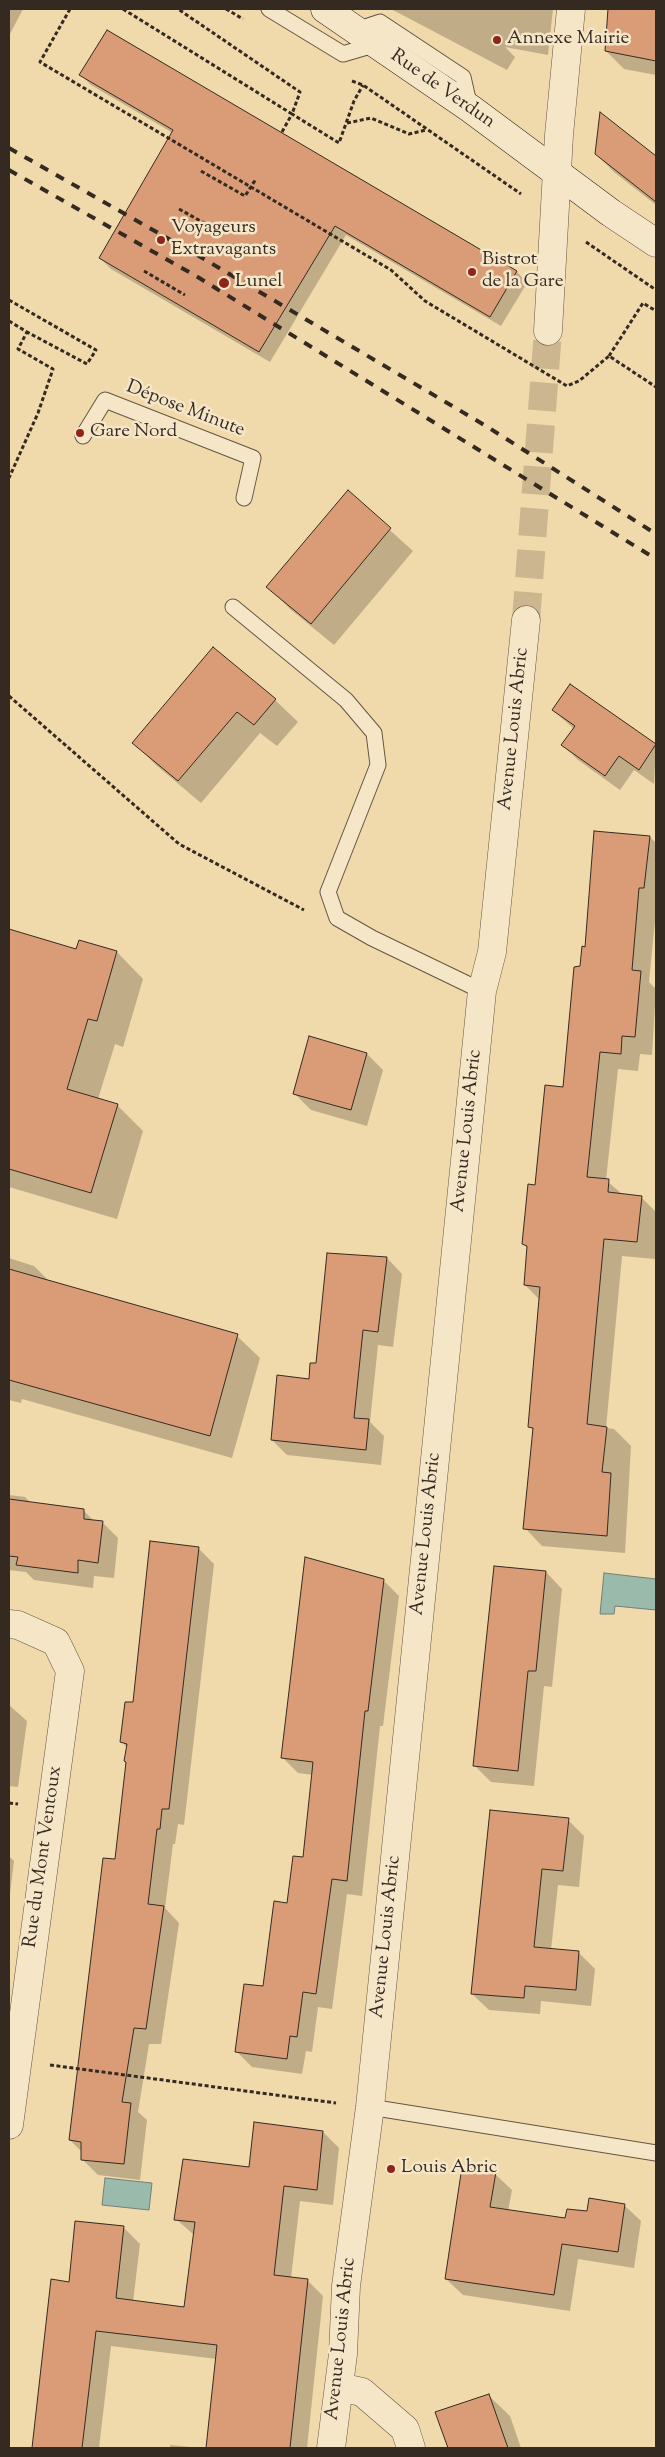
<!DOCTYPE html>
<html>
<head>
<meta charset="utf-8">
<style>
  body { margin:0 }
  #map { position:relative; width:665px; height:2457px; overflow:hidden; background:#f0d9aa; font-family:"Sorts Mill Goudy",serif }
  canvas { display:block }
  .frame { position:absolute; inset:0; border:10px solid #352a22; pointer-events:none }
</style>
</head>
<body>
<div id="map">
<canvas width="665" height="2457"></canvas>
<div class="frame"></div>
</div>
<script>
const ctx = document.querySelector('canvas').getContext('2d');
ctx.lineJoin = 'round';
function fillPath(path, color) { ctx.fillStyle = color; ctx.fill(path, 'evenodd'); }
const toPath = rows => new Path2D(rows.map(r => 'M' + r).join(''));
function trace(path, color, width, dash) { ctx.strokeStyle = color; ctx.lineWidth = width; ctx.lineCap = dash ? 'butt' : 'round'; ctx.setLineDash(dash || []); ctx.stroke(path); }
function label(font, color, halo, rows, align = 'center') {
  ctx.font = font + ' "Sorts Mill Goudy",serif'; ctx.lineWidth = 5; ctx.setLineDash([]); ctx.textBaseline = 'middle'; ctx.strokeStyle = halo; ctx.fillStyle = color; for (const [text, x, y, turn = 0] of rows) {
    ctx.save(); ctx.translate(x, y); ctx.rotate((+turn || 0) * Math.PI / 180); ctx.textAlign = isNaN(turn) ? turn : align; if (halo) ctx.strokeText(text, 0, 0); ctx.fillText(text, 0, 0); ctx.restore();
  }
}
const water = toPath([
  [604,1573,656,1579,656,1610,615,1606,614,1614,600,1614,604,1573],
  [105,2178,152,2183,149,2210,102,2205,105,2178]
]);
fillPath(water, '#9abaab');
trace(water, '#728074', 1);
fillPath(toPath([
  [9,9,23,9,9,36],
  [391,9,553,9,548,55,505,47,515,57,507,70],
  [610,9,656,9,656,75,624,69,606,51],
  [108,31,517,272,527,283,501,326,346,235,270,362,111,269,100,258,173,133,91,85,81,75],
  [601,114,656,158,656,205,614,172,596,154],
  [348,492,413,551,334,645,290,609,268,587],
  [213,649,275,700,298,722,277,746,260,733,201,803,156,765,134,743],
  [570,686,656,746,654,784,634,770,620,790,578,760,563,745,574,729,553,710],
  [650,837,656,843,656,911,649,982,656,989,652,1055,640,1054,638,1071,618,1069,606,1180,623,1195,641,1197,656,1212,655,1259,622,1256,606,1428,614,1429,631,1446,625,1553,542,1546,525,1528,534,1431,529,1426,540,1300,525,1285,528,1249,523,1243,536,1186,564,1088,586,948],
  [9,930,77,950,80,941,117,952,143,979,123,1047,115,1044,98,1099,117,1105,143,1131,117,1219,9,1187],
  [367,1054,383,1070,367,1126,311,1110,294,1093],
  [9,1258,34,1266,51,1283,237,1336,260,1358,232,1458,22,1399,21,1403,9,1400],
  [387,1258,402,1274,393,1347,378,1345,370,1422,384,1436,381,1465,287,1455,272,1440,310,1380,317,1364],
  [9,1495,25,1497,31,1503,83,1510,95,1522,102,1522,118,1538,114,1578,94,1576,93,1588,34,1580,26,1572,9,1570],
  [198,1548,214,1564,184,1825,178,1824,175,1844,173,1844,165,1908,179,1923,161,2044,149,2044,138,2112,147,2120,140,2180,98,2175,82,2159,82,2152,70,2140,116,1861,127,1763,127,1748,122,1742,134,1704],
  [546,1572,562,1589,552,1687,544,1686,534,1786,491,1782,474,1765],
  [383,1580,399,1596,383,1726,380,1726,362,1896,347,1894,332,2009,318,2007,312,2052,306,2051,302,2074,252,2067,236,2051,264,1987,288,1904,304,1859,313,1775,298,1773,283,1758],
  [9,1705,27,1721,18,1787,9,1786],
  [568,1820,584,1836,579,1887,558,1885,551,1950,578,1952,595,1969,591,2006,541,2001,540,2014,489,2010,472,1994],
  [9,1856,14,1861,9,1902],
  [323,2132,339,2148,333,2205,300,2201,291,2278,307,2280,323,2296,307,2448,208,2448,217,2359,111,2346,99,2448,33,2448,52,2281,70,2283,124,2228,140,2244,133,2302,185,2308,194,2235,176,2219,250,2169],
  [495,2174,512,2190,508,2211,566,2220,624,2205,641,2221,634,2268,578,2259,570,2311,463,2295,446,2279],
  [488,2395,510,2416,521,2448,450,2448,436,2413],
  [170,2445,201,2448,170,2448]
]), '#0003');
const building = toPath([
  [608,9,656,9,656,61,605,51,608,9],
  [107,30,517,271,490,317,335,226,259,352,99,258,173,130,79,75,107,30],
  [600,112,656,156,656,202,595,154,600,112],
  [348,490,391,528,311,624,266,587,348,490],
  [213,647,276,699,254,725,237,712,178,781,132,743,213,647],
  [570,684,656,744,639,770,619,756,605,776,561,745,575,726,552,710,570,684],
  [594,831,650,836,644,888,639,888,632,970,641,971,635,1037,622,1036,621,1054,600,1052,587,1177,609,1179,608,1192,642,1196,637,1242,604,1239,587,1424,607,1427,602,1472,611,1473,607,1536,523,1529,533,1428,528,1427,540,1287,524,1285,527,1246,522,1244,528,1184,535,1185,545,1085,563,1087,574,967,580,966,582,946,585,947,594,831],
  [9,929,76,949,79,940,117,951,97,1021,88,1019,67,1089,118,1104,91,1193,9,1169,9,929],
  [309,1036,367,1053,351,1110,293,1094,309,1036],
  [327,1253,387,1257,378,1332,363,1330,354,1418,369,1419,366,1450,271,1440,277,1375,309,1379,310,1363,316,1363,327,1253],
  [9,1269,238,1334,210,1436,9,1380,9,1269],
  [9,1499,84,1509,84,1519,103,1521,98,1563,78,1560,78,1573,16,1565,18,1557,9,1556,9,1499],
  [150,1541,199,1547,169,1809,162,1809,160,1829,157,1829,148,1904,164,1906,146,2029,134,2028,122,2102,131,2103,124,2164,81,2160,81,2142,69,2140,103,1858,115,1859,126,1762,124,1761,127,1744,120,1742,125,1702,133,1702,150,1541],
  [305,1557,384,1579,368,1711,365,1711,347,1881,332,1879,316,1994,303,1992,297,2037,290,2036,287,2059,235,2052,244,1984,263,1986,274,1901,287,1903,293,1856,303,1857,313,1762,281,1758,305,1557],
  [494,1566,546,1571,536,1671,528,1671,518,1771,473,1766,494,1566],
  [490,1810,569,1818,563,1871,542,1869,534,1947,579,1951,576,1990,525,1986,524,1998,471,1994,490,1810],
  [254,2122,323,2131,317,2190,284,2186,274,2275,308,2279,290,2448,206,2448,217,2345,96,2331,82,2448,32,2448,51,2279,69,2282,75,2221,124,2226,116,2298,184,2307,195,2222,174,2220,183,2159,249,2167,254,2122],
  [462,2167,496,2172,490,2207,565,2218,567,2209,587,2211,589,2198,625,2204,618,2252,562,2244,554,2295,445,2279,462,2167],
  [489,2394,508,2448,448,2448,435,2412,489,2394]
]);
fillPath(building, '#d99c77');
trace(building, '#352a22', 1);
trace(toPath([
  [526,620,548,331]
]), '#cbb68f', 28, [28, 14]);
const lane = toPath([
  [269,9,343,54,377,44],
  [356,30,380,22,463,77,470,108],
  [83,436,105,400,253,458,244,498],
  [233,607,346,700,374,733,378,765,328,892,337,918,372,938,482,991],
  [370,2107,656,2153]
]);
const street = toPath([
  [548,331,559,135,571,9],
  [9,1624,18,1625,56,1642,70,1671,9,2125],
  [339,2387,362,2392,405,2429,411,2448],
  [331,2448,343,2354,346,2286,370,2107,482,991,492,952,526,620]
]);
const secondary = toPath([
  [325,9,471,109,611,213,656,243]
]);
trace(lane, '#645644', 17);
trace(street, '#645644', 29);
trace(secondary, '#352a22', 29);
trace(toPath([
  [70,9,40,62,391,270,425,301,567,386,579,381,609,356,656,387],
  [123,9,292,114,300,92,178,9],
  [226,9,243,19],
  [352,81,363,85,521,194],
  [347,123,371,118,409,134,426,130],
  [282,132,292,114,339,143,354,101,363,85],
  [201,171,245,196,256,179],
  [179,209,222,233],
  [586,242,656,290],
  [144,271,185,295],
  [9,300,96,350,87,364,27,332],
  [9,321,27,332,18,349,53,369,38,413,9,478],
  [609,356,643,303,656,311],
  [9,696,179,844,304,910],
  [9,1803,18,1804],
  [50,2065,336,2103]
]), '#352a22', 3, [4, 2.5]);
trace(lane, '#f5e6c8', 15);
trace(street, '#f5e6c8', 28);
trace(secondary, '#f5e6c8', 28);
trace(toPath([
  [9,148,204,259,486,426,656,534],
  [9,170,196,276,656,559]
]), '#352a22', 4, [9, 9]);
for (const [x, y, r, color] of [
  [497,40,5,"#8f2418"],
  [161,240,5,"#8f2418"],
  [472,272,5,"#8f2418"],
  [224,283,6,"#8f2418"],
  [80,433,5,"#8f2418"],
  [391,2169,5,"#8f2418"]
]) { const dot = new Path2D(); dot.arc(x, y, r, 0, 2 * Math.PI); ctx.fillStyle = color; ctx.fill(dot); trace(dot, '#f5e6c8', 2); }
label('19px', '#352a22', '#f5e6c8', [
  ["Annexe Mairie",507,40],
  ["Voyageurs",171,229],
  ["Extravagants",171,251],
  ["Bistrot",482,261],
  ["de la Gare",482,283],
  ["Lunel",235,283],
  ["Gare Nord",90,433],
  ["Louis Abric",401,2169]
], 'left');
label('19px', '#352a22', '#f5e6c8', [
  ["Rue de Verdun",442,90,35],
  ["Dépose Minute",185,410,21],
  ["Avenue Louis Abric",515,729,-84],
  ["Avenue Louis Abric",468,1131,-84],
  ["Avenue Louis Abric",427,1534,-84],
  ["Rue du Mont Ventoux",44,1857,-82],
  ["Avenue Louis Abric",387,1937,-84],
  ["Avenue Louis Abric",342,2339,-84]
]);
</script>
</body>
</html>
